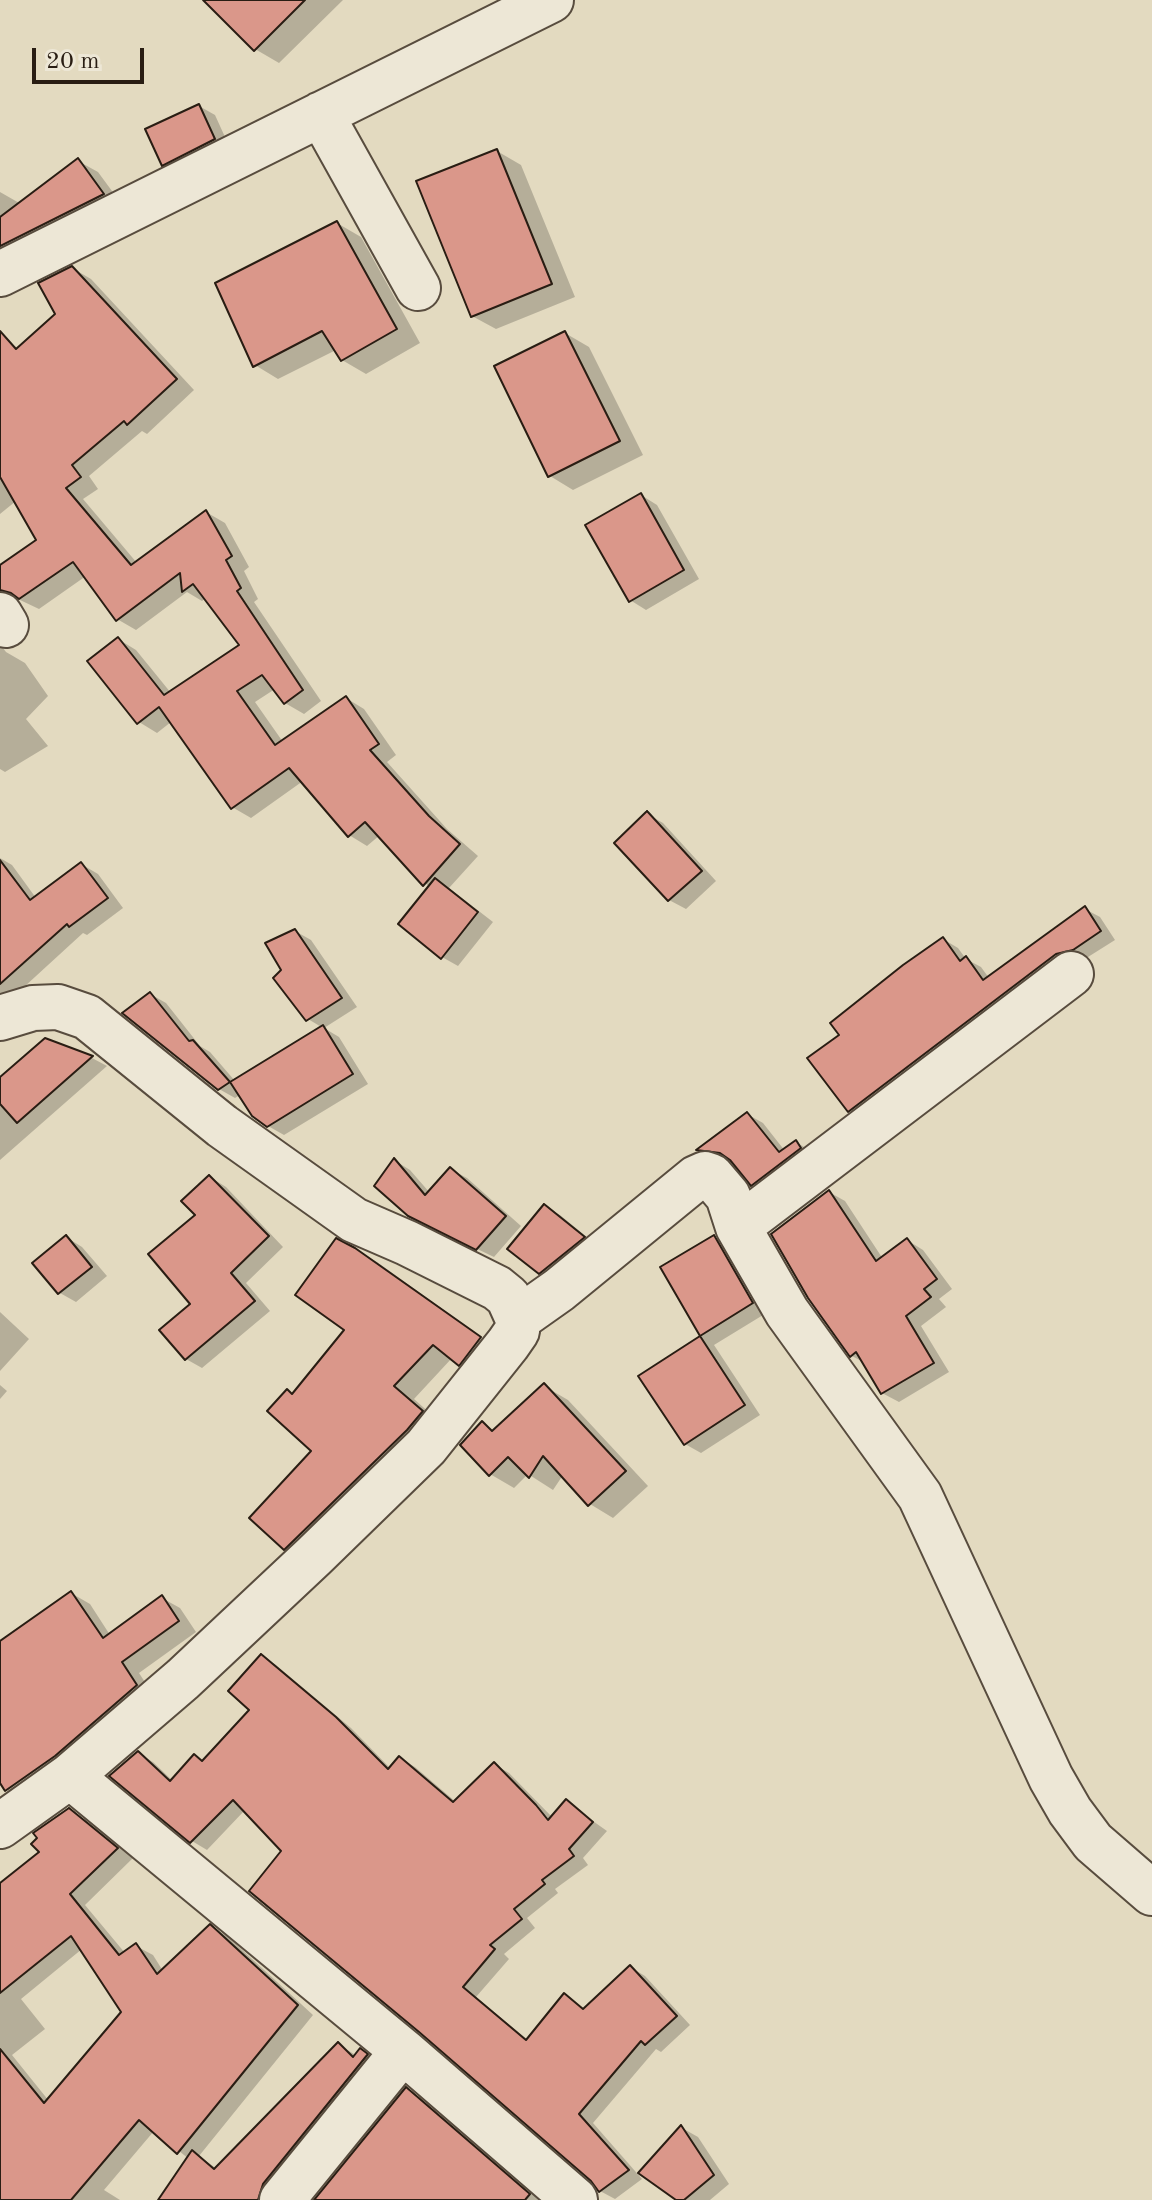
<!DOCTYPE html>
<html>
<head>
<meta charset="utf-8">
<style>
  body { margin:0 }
  #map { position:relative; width:1152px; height:2200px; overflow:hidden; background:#e3dac0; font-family:"Old Standard TT",serif }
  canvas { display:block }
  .scale { position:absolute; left:32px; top:48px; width:112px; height:36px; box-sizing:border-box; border:4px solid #291d13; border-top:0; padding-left:10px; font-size:24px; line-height:28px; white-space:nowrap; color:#291d13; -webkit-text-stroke:6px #ede7d6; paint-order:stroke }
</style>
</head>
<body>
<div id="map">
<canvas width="1152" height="2200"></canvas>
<div class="scale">20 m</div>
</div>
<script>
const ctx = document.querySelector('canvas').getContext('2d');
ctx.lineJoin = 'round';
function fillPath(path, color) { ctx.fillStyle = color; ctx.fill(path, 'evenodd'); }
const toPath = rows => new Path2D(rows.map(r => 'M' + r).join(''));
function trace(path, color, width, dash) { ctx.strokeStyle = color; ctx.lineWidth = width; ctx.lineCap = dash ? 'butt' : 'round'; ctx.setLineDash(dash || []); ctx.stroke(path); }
fillPath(toPath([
  [206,0,343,0,279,63,255,49],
  [199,106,215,115,230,148,179,174,163,164],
  [497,151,521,165,575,297,496,329,472,316],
  [78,161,98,172,123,206,0,271,0,192,21,204],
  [337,223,361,237,420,343,366,374,342,360,336,350,278,379,255,365],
  [72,268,91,279,194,390,147,434,142,431,89,476,98,489,83,499,137,563,206,512,225,523,249,567,244,571,258,599,254,602,321,701,304,714,285,703,275,689,255,702,283,742,346,698,364,709,396,755,387,762,447,829,478,856,449,888,493,922,458,966,442,957,430,888,380,835,367,846,349,835,303,781,251,818,232,807,171,722,157,733,139,722,118,639,136,650,171,693,242,646,206,598,202,601,187,592,136,630,117,619,86,576,39,609,20,600,6,604,0,610,0,567,39,540,16,501,0,514,0,349,8,342,19,349,58,314],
  [565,333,589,347,643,455,573,490,550,476],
  [641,495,657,505,699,579,646,610,630,600],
  [0,644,6,652,25,663,48,696,26,719,48,746,5,772,0,769],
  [647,814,663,823,716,881,686,909,669,900],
  [0,858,12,865,36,898,81,864,98,874,123,908,87,935,83,933,0,1009],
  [1085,909,1100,917,1115,940,1088,957,1071,962,864,1119,849,1111,842,1035,943,939,958,948,966,959,981,967,989,978],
  [295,931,311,940,357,1007,324,1028,339,1037,368,1084,284,1135,268,1126,240,1095,235,1098,219,1089,150,994,166,1003,200,1046,210,1052,235,1081,323,1028,308,1019,284,971],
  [45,1040,92,1058,107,1066,0,1160,0,1080],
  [747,1114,763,1123,785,1151,796,1142,812,1152,768,1194,752,1184,733,1160,714,1159,700,1150],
  [394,1160,410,1170,430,1193,450,1169,467,1178,521,1226,494,1257,427,1225],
  [210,1177,226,1187,283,1247,246,1283,270,1311,202,1368,186,1359,193,1304,198,1216],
  [829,1192,845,1201,883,1259,907,1240,923,1250,952,1289,939,1299,946,1307,921,1326,949,1372,899,1402,882,1393,865,1363,852,1356,810,1297],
  [544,1206,560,1215,599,1247,556,1282,540,1272],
  [66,1237,82,1247,107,1276,76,1302,60,1293,35,1263],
  [714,1237,730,1246,768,1312,714,1345,760,1415,701,1453,685,1444,641,1376,702,1336,663,1268],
  [354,1250,377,1262,501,1351,480,1376,452,1358,414,1399,442,1424,306,1561,285,1549,314,1451,294,1395,346,1330],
  [0,1312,29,1339,0,1371],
  [0,1385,7,1391,0,1399],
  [544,1386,568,1400,648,1486,613,1518,590,1504,563,1475,553,1490,528,1474,514,1488,490,1474,483,1424,495,1431],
  [71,1593,90,1604,110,1635,162,1598,180,1608,196,1632,139,1673,154,1696,25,1800,7,1790,3,1784,0,1786,0,1643],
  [261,1656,276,1665,351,1728,391,1769,400,1758,415,1767,456,1802,494,1764,509,1773,553,1818,566,1802,607,1831,583,1858,588,1865,555,1889,558,1893,527,1918,535,1928,504,1954,509,1959,476,1997,528,2040,564,1996,585,2009,630,1967,645,1976,690,2025,661,2052,656,2049,593,2123,642,2179,615,2199,600,2191,593,2180,245,1810,207,1850,192,1841,112,1776,138,1753,153,1762,173,1781,195,1757,204,1762,252,1710],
  [69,1810,86,1820,133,1858,85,1905,125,1953,136,1946,153,1955,163,1971,210,1926,227,1936,313,2015,199,2156,217,2169,338,2044,357,2056,361,2051,377,2060,276,2200,161,2200,189,2159,154,2131,104,2190,120,2200,0,2200,0,1885,42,1852],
  [82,1949,124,2012,49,2101,12,2055,45,2029,21,1999],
  [407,2089,423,2099,541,2200,317,2200],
  [682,2128,698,2137,729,2184,710,2200,679,2200]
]), '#0003');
const building = toPath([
  [203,0,305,0,254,51,203,0],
  [199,104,215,139,162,166,145,129,199,104],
  [497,149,552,284,471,317,416,181,497,149],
  [78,158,104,194,0,246,0,217,78,158],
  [337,221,397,329,341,361,322,331,253,367,215,283,337,221],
  [72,266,177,379,127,425,124,421,72,465,81,477,66,488,131,565,206,510,232,556,226,560,241,588,237,591,303,690,284,704,262,675,237,691,275,745,346,696,379,744,370,750,429,816,460,844,423,886,365,822,348,837,289,768,231,809,159,707,137,724,87,661,118,637,164,695,239,645,193,584,182,592,180,573,116,621,73,562,19,599,11,593,0,590,0,565,36,540,0,477,0,331,16,349,55,314,38,283,72,266],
  [565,331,620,441,548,477,494,366,565,331],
  [641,493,684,570,629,602,585,525,641,493],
  [647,811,702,871,668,901,614,843,647,811],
  [0,860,30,900,81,862,108,898,69,927,67,924,0,984,0,860],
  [435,878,478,912,441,959,398,924,435,878],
  [1085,906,1101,931,1073,950,1056,954,848,1112,807,1058,839,1035,830,1023,903,965,943,937,960,961,966,956,983,980,1085,906],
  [295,929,342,998,306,1021,273,978,281,970,265,943,295,929],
  [150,992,189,1041,193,1040,230,1082,218,1090,122,1013,150,992],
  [323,1025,353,1074,267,1127,252,1116,230,1082,323,1025],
  [45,1038,93,1056,17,1123,0,1104,0,1077,45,1038],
  [747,1112,779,1152,796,1140,801,1148,751,1186,730,1160,720,1153,696,1150,747,1112],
  [394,1158,425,1195,450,1167,506,1216,476,1250,408,1216,374,1186,394,1158],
  [209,1175,269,1236,231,1273,255,1301,185,1360,159,1330,190,1304,148,1254,195,1215,181,1201,209,1175],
  [829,1190,876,1261,907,1238,937,1279,924,1289,931,1297,906,1316,934,1363,881,1394,856,1352,850,1357,808,1298,771,1234,829,1190],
  [544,1204,585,1237,539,1274,507,1249,544,1204],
  [66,1235,92,1267,58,1294,32,1263,66,1235],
  [714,1235,753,1303,700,1336,660,1267,714,1235],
  [336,1238,355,1248,481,1337,459,1366,433,1345,394,1386,423,1411,407,1430,284,1550,249,1518,311,1451,267,1411,287,1389,292,1394,344,1330,295,1295,336,1238],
  [700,1336,745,1405,684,1445,638,1376,700,1336],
  [544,1383,626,1471,588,1506,543,1456,529,1478,508,1457,489,1476,460,1445,482,1421,492,1431,544,1383],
  [71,1591,103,1638,162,1595,179,1621,122,1662,137,1685,55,1756,5,1791,0,1783,0,1641,71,1591],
  [261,1654,336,1717,388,1769,399,1756,453,1802,494,1762,536,1805,548,1820,566,1799,593,1822,569,1849,574,1856,542,1880,545,1884,514,1909,522,1919,490,1945,495,1949,463,1987,526,2040,564,1993,583,2009,630,1965,677,2016,645,2045,641,2041,579,2114,629,2170,599,2192,591,2181,419,2032,249,1891,281,1851,233,1800,190,1843,109,1776,138,1751,170,1781,194,1754,202,1761,249,1710,228,1691,261,1654],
  [69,1808,118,1848,70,1894,119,1955,136,1943,157,1974,210,1924,298,2005,177,2154,139,2120,71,2200,0,2200,0,2049,44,2103,121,2012,71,1936,0,1993,0,1883,39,1852,31,1844,37,1838,33,1833,69,1808],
  [338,2042,353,2057,360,2048,368,2054,263,2184,258,2200,158,2200,192,2150,214,2169,338,2042],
  [406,2087,530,2194,525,2200,314,2200,406,2087],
  [681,2125,714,2175,684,2200,676,2200,638,2173,681,2125]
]);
fillPath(building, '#da978a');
trace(building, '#291d13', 2);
const minor = toPath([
  [321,114,418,288],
  [0,274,551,0],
  [0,615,6,625],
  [0,1018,33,1008,58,1007,87,1017,222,1126,354,1220,407,1243,497,1288,508,1297,518,1319,517,1331,508,1344,426,1447,314,1556,183,1679,70,1776,0,1826],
  [738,1227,1071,974],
  [518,1319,559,1290,696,1178,705,1174,711,1176,728,1196,738,1227,787,1312,920,1496,1051,1778,1070,1811,1093,1842,1152,1893],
  [70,1776,403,2051,575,2200],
  [282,2200,403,2051]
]);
trace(minor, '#584c3e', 48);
trace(minor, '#ede7d6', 44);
</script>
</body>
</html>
